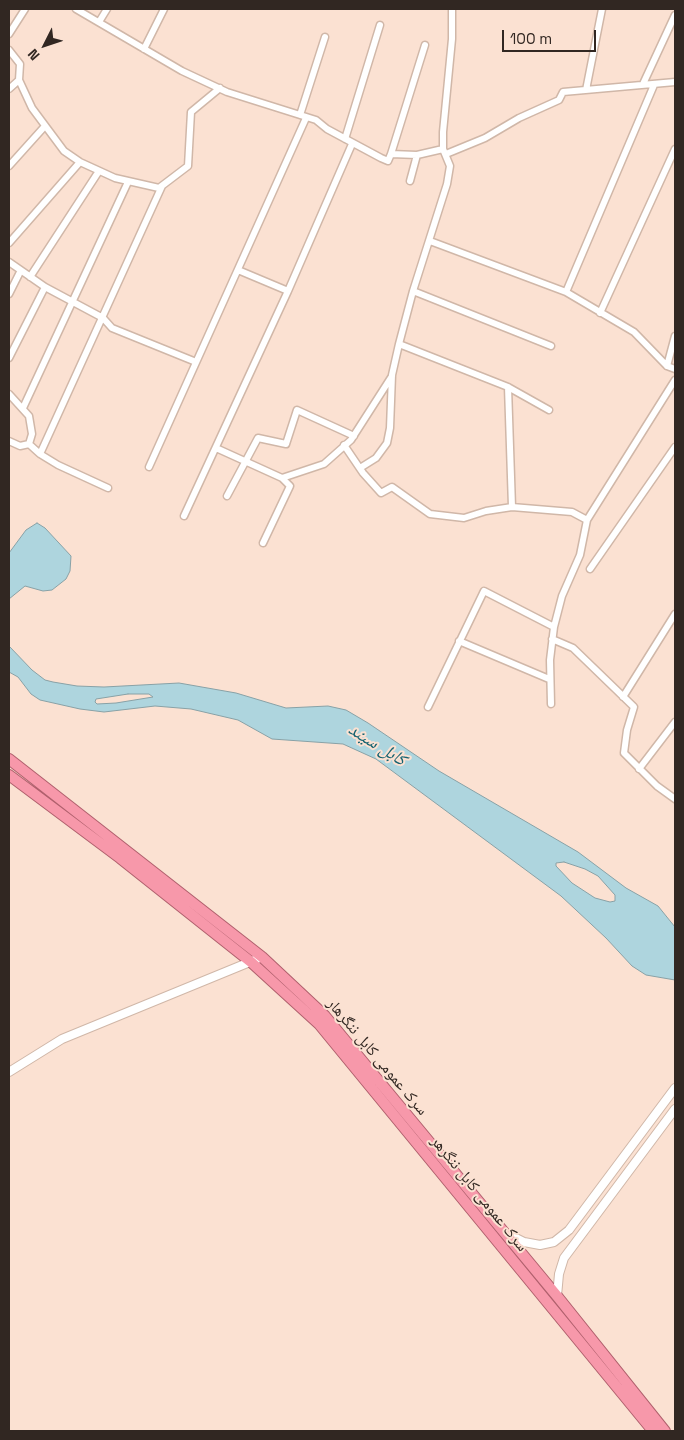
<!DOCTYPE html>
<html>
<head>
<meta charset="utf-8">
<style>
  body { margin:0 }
  #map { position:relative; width:684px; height:1440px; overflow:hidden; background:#fbe1d2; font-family:"Space Grotesk",sans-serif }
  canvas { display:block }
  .frame { position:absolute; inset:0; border:10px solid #312722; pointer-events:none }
  .north { position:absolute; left:20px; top:20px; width:50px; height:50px; -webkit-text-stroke:4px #fbe1d2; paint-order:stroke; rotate:229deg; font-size:14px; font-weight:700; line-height:20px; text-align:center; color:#312722 }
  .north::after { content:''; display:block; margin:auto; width:18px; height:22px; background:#312722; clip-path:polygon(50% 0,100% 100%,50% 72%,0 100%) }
  .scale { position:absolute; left:502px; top:30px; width:94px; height:22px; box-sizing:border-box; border:2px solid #312722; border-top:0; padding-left:6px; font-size:15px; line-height:18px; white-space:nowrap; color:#312722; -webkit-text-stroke:4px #fbe1d2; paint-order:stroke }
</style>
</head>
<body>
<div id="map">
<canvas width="684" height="1440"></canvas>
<div class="frame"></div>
<div class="north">N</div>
<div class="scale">100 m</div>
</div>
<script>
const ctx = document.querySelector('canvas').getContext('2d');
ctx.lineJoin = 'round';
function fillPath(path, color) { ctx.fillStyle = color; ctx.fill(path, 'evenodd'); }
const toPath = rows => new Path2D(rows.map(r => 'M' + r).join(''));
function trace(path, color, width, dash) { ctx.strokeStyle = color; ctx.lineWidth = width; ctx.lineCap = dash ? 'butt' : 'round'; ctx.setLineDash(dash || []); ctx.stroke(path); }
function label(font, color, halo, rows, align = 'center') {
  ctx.font = font + ' "Space Grotesk","Noto Naskh Arabic",sans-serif'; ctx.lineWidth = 4; ctx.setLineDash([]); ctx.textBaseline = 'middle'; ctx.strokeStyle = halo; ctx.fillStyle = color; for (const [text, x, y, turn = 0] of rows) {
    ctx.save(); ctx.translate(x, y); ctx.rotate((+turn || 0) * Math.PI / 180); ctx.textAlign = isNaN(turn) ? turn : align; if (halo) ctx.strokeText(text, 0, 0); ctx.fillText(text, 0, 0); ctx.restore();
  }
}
const water = toPath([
  [37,523,45,528,71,556,70,571,66,579,52,590,43,591,25,586,9,599,9,553,26,530,37,523],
  [9,646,32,670,45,680,53,682,77,686,104,687,179,683,236,693,286,708,328,706,346,710,368,723,439,771,578,852,626,888,658,906,675,927,675,980,646,975,632,966,606,938,561,896,376,759,343,744,272,739,238,720,191,709,155,706,104,712,80,709,40,700,31,694,18,677,9,672,9,646],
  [128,694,149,694,153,697,116,703,97,704,95,702,96,699,128,694],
  [564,862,585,869,598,876,615,895,615,901,610,902,595,898,572,883,556,866,556,863,564,862]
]);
fillPath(water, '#aed5de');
trace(water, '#88a1a6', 1);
const minor = toPath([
  [76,9,182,71,227,92,316,120,327,129,381,158,388,161,391,154,417,155,443,149],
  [99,22,107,9],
  [9,34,25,9],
  [144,49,164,9],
  [9,50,20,64,19,80,32,108,64,151,80,162,115,178,159,188,188,166,191,112,220,88],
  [643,84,675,15],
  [9,89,19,80],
  [586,90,602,9],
  [300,115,325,37],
  [345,139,380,25],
  [391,154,425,45],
  [446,154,485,138,519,118,559,100,563,92,675,82],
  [9,166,45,126],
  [410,181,417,155],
  [430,241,566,292,634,332,667,366,675,369],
  [9,243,80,162],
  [9,262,45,287,103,318,112,328,196,362],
  [238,270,288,291],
  [30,277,99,171],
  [413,291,551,346],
  [566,292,654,85],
  [9,294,20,272],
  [600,313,675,149],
  [399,344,508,387,549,410],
  [9,358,45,287],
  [667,366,675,336],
  [508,387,512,507],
  [9,394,29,416,32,434,29,444],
  [23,408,128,182],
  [9,441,20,446,29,444,40,454,58,465,108,488],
  [344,445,363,473,381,493,392,487,430,514,464,518,486,511,512,507,572,512,587,520],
  [216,448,282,478,290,486,263,543],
  [40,454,162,186],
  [149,467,306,118],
  [360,468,376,458,387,443,390,428,392,375,399,344,413,291,447,184,450,166,443,149,443,132,452,39,452,9],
  [282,478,324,464,351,440,392,376],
  [227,496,258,438,286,444,297,410,354,436],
  [184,516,288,291,352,144],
  [590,569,675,447],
  [552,639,573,648,634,707,627,730,624,753,657,786,675,799],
  [459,641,549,679],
  [623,697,675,614],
  [551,704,550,660,554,627,562,596,580,555,587,520,675,380],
  [428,707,484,591,554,627],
  [639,769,675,722]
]);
const tertiary = toPath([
  [9,1072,62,1039,262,957],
  [508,1234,524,1242,540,1245,554,1242,569,1230,675,1088],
  [557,1296,559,1274,564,1258,675,1109]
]);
const trunk = toPath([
  [9,759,262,957,325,1016,557,1296,665,1431],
  [9,775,120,858,251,962,319,1024,653,1431]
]);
trace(minor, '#d0b7a8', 9);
trace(tertiary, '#d0b7a8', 10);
trace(trunk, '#b0606d', 12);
trace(minor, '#fff', 6);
trace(tertiary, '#fff', 8);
trace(trunk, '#f798aa', 10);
label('16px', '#312722', '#fbe1d2', [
  ["سرک عمومی کابل ننگرهار",377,1057,50],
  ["سرک عمومی کابل ننگرهر",479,1194,51]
]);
label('italic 18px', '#156270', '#fbe1d2', [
  ["کابل سيند",377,745,32]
]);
</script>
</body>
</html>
